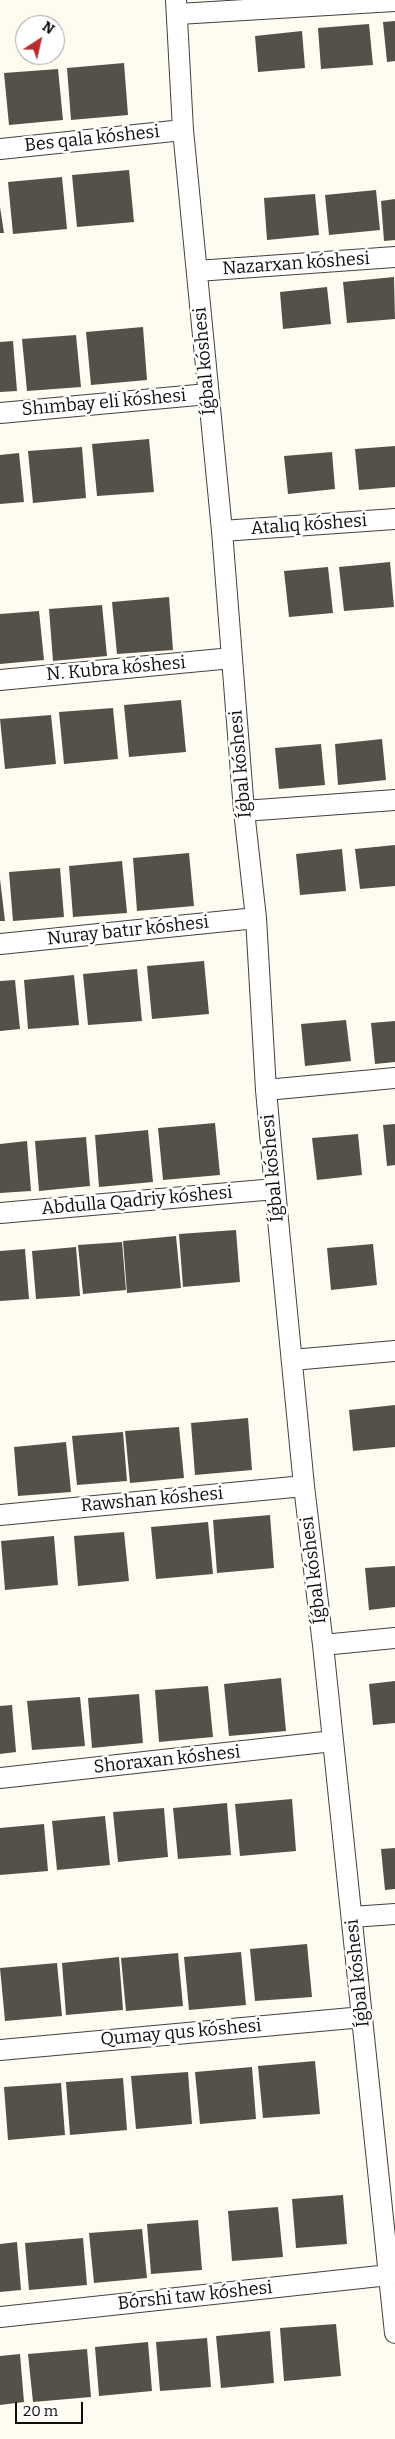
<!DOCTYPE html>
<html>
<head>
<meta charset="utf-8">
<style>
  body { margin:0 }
  #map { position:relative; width:395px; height:2439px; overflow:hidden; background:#fefcf0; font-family:Bitter,serif }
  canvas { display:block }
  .north { position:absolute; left:15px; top:15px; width:50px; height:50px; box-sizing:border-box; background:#fff; border:1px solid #9f9f9f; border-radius:50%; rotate:35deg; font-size:14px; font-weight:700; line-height:20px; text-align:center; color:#0e0e0e }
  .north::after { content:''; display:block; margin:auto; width:18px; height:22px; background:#b72d2e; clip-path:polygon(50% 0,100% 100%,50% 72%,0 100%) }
  .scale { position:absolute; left:15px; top:2402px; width:68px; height:22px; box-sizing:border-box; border:2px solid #0e0e0e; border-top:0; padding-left:6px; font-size:15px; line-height:18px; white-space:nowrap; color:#0e0e0e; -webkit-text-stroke:4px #fff; paint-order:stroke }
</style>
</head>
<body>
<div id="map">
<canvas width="395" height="2439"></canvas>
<div class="north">N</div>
<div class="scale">20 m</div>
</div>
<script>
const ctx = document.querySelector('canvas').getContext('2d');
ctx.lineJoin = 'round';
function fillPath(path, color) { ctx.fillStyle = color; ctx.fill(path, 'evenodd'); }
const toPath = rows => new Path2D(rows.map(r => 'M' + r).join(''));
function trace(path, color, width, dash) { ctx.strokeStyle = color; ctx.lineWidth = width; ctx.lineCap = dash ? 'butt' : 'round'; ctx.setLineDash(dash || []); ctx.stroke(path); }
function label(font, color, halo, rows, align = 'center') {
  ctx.font = font + ' Bitter,serif'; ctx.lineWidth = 5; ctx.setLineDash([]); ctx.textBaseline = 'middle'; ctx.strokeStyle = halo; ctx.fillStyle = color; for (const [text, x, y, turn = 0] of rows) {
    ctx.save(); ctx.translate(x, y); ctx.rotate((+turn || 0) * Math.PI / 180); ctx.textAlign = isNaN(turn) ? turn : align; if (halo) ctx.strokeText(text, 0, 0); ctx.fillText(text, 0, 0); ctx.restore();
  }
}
fillPath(toPath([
  [395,21,395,61,387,62,383,22],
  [369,24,373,65,321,69,318,28],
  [302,31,305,68,258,72,255,36],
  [124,63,128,115,71,120,67,68],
  [58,69,63,120,9,125,4,73],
  [129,170,134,222,77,227,72,175],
  [62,177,67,229,13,234,8,182],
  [376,190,380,230,329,235,325,195],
  [315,194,319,235,267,240,264,198],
  [395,199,395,240,384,241,381,201],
  [0,207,4,233,0,233],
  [394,277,395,319,347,323,343,282],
  [327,287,331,324,283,329,280,292],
  [143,327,147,380,91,385,86,332],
  [76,335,81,387,27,391,22,339],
  [13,341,17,391,0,392,0,342],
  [149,439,154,492,97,496,92,444],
  [395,446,395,487,359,490,355,449],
  [82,447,86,498,33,503,28,451],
  [332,452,335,489,288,494,284,456],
  [19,453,24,502,0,504,0,455],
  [390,562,394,607,344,611,339,567],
  [328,567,333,613,289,617,284,571],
  [169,597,173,650,117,654,112,602],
  [102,605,107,656,53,661,49,609],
  [39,611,44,660,0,664,0,614],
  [181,700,186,752,129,757,124,705],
  [113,708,118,759,64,764,59,712],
  [51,715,56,764,5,769,0,719],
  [382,739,386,780,338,785,335,744],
  [321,744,325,785,279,789,275,748],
  [395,845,395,886,360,889,355,849],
  [342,849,346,891,300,895,296,854],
  [189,853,194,906,137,911,133,858],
  [122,861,127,913,73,917,69,866],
  [60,868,64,917,13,921,9,872],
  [0,879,5,921,0,921],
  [204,961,209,1014,152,1019,147,966],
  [137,969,142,1021,88,1025,83,974],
  [74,975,79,1025,28,1029,24,980],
  [15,980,20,1029,0,1031,0,981],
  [346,1020,351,1061,305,1066,301,1024],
  [395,1021,395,1062,375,1064,371,1023],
  [215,1123,220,1175,163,1180,158,1128],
  [395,1124,395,1165,387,1166,383,1125],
  [148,1130,153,1182,99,1187,95,1135],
  [358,1134,362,1175,317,1180,312,1138],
  [86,1137,90,1186,39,1191,35,1141],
  [27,1141,31,1191,0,1193,0,1144],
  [236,1230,240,1282,183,1287,179,1234],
  [176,1236,181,1288,127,1293,123,1241],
  [122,1242,126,1290,83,1294,78,1245],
  [373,1244,377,1285,331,1290,327,1248],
  [76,1247,80,1296,36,1299,32,1251],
  [25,1249,29,1299,0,1301,0,1251],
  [395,1405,395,1447,353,1451,349,1410],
  [248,1418,252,1470,195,1475,191,1423],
  [179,1427,184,1478,130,1483,125,1431],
  [123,1432,127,1481,77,1485,72,1436],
  [66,1442,71,1492,18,1496,14,1447],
  [270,1515,274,1568,217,1573,213,1520],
  [208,1522,213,1574,156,1579,151,1527],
  [124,1532,129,1581,78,1586,74,1536],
  [54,1536,58,1585,5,1590,1,1541],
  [395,1566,395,1607,369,1610,365,1568],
  [281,1678,286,1731,229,1736,224,1684],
  [395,1681,395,1723,373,1725,369,1684],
  [208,1686,213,1737,159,1742,155,1690],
  [139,1694,143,1743,92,1748,88,1698],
  [80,1697,85,1746,32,1750,27,1701],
  [12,1705,16,1752,0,1754,0,1706],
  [292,1799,296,1851,240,1856,235,1804],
  [227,1803,231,1855,178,1859,173,1808],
  [164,1808,168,1857,118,1862,113,1812],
  [105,1816,110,1865,57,1870,52,1821],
  [44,1824,48,1871,0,1875,0,1828],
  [395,1848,395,1889,385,1890,381,1849],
  [307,1944,312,1997,255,2001,250,1949],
  [241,1952,246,2005,189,2010,184,1957],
  [178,1953,183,2006,126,2011,121,1958],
  [119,1957,123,2010,66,2015,62,1963],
  [57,1963,62,2016,5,2021,0,1968],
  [315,2061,320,2114,263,2118,258,2066],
  [252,2067,256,2119,200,2124,195,2072],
  [188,2072,192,2124,136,2129,131,2076],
  [123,2078,127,2130,70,2135,66,2082],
  [61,2083,65,2135,8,2140,4,2087],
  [343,2195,347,2244,296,2248,292,2199],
  [278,2207,283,2257,232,2261,228,2211],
  [198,2220,202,2270,151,2274,147,2224],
  [142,2229,147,2278,94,2283,89,2233],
  [83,2238,87,2285,29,2290,25,2243],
  [17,2242,21,2290,0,2292,0,2244],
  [336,2324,341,2376,284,2381,280,2328],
  [270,2331,274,2383,221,2388,216,2336],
  [207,2338,211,2387,160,2391,156,2342],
  [148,2342,152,2391,99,2396,95,2347],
  [87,2349,91,2397,33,2402,28,2354],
  [20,2354,24,2402,0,2405,0,2356]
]), '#56504b');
const street = toPath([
  [176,0,183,130,222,531,244,811,256,918,266,1090,275,1189,304,1486,323,1645,395,2333],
  [178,14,395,1],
  [0,149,183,130],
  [197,271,395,257],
  [0,413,208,394],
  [222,531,395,519],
  [0,680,232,658],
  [244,811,395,800],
  [0,944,256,918],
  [266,1090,395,1078],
  [0,1213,275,1189],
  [292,1360,395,1351],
  [0,1515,304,1486],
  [323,1645,395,1638],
  [0,1778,333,1741],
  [352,1917,395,1914],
  [0,2050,363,2017],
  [0,2317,389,2275]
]);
trace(street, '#414141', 22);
trace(street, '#fff', 20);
label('18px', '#0e0e0e', '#fff', [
  ["Bes qala kóshesi",92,139,-6],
  ["Nazarxan kóshesi",296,264,-4],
  ["Íǵbal kóshesi",205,361,-95],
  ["Shımbay eli kóshesi",104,403,-5],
  ["Atalıq kóshesi",309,525,-4],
  ["N. Kubra kóshesi",116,669,-5],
  ["Íǵbal kóshesi",241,764,-95],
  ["Nuray batır kóshesi",128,931,-6],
  ["Íǵbal kóshesi",273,1168,-95],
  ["Abdulla Qadriy kóshesi",137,1201,-5],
  ["Rawshan kóshesi",152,1500,-5],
  ["Íǵbal kóshesi",314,1570,-97],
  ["Shoraxan kóshesi",167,1760,-6],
  ["Íǵbal kóshesi",358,1973,-96],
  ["Qumay qus kóshesi",181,2033,-5],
  ["Bórshi taw kóshesi",195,2296,-6]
]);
</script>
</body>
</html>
